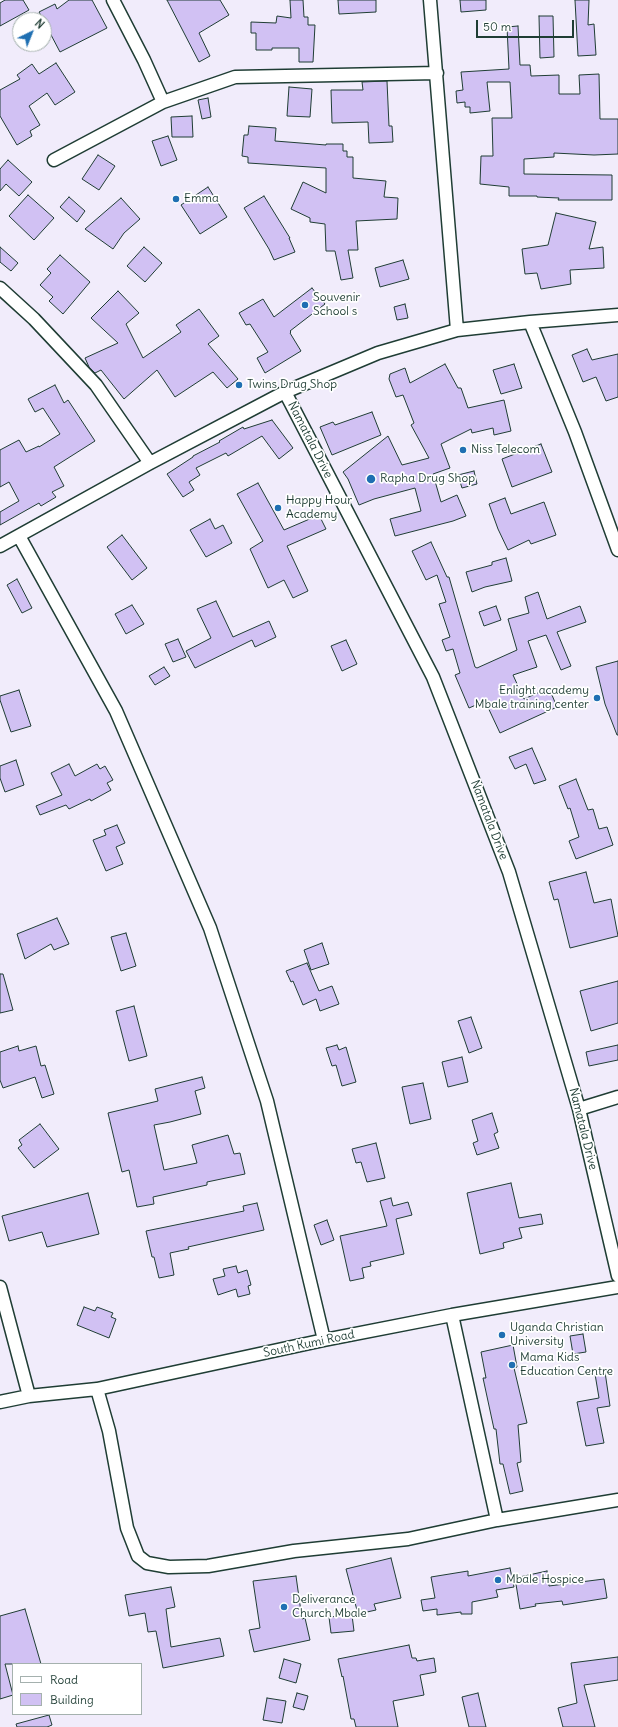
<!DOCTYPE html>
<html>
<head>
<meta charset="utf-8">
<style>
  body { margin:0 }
  #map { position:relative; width:618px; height:1727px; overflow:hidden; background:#f1ecfb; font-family:Delius,sans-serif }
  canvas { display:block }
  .legend { position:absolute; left:12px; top:1663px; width:130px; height:52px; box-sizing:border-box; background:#fff; border:1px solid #a5b1ae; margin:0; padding:5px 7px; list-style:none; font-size:12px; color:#1f3d34 }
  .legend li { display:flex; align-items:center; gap:8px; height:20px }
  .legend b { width:20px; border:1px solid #a5b1ae }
  .north { position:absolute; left:12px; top:12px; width:40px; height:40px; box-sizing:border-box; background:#fff; border:1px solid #a5b1ae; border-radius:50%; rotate:43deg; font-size:11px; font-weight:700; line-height:16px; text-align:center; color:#1f3d34 }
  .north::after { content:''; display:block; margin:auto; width:14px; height:18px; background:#1f6fb2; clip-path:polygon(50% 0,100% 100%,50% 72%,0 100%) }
  .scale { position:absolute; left:476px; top:20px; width:98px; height:18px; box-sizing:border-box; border:2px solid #1f3d34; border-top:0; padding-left:5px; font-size:12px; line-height:14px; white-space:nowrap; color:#1f3d34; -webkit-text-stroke:3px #fff; paint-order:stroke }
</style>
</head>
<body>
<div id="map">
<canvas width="618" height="1727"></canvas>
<ul class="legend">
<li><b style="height:5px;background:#fff"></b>Road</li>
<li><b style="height:11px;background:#d1c1f3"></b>Building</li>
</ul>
<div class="north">N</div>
<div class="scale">50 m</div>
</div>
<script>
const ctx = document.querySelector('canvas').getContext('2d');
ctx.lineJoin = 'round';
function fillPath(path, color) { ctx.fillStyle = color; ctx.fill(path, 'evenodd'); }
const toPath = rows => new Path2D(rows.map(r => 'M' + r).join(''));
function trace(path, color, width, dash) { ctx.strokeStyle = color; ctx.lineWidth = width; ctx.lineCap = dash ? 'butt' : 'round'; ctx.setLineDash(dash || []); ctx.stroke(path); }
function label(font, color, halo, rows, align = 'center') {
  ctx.font = font + ' Delius,sans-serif'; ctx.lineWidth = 3.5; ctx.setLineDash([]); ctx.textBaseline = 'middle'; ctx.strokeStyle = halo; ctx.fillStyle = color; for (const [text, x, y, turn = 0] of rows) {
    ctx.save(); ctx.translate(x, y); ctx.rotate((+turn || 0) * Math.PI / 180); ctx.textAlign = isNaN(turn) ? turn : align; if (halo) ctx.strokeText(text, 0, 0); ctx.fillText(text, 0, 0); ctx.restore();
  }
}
const building = toPath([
  [5,0,23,0,29,10,0,26,0,3,5,0],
  [69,0,92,0,107,28,60,52,39,12,55,4,57,9,69,0],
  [167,0,220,0,229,15,199,33,210,56,199,62,167,0],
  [290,0,303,0,304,17,308,17,308,25,315,25,313,62,299,62,299,48,272,48,272,50,256,50,256,33,251,33,251,22,276,23,277,16,291,18,290,0],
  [338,0,376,0,376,12,339,14,338,0],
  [460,0,486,0,486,10,461,12,460,0],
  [575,0,589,0,588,25,594,24,596,55,578,56,575,0],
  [539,16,553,16,554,57,540,58,539,16],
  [518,26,520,65,530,65,531,76,559,75,559,94,580,94,579,75,599,74,600,119,618,119,618,154,594,155,554,153,554,157,524,159,524,174,612,175,612,200,558,200,559,198,537,197,537,196,509,196,509,187,480,184,481,156,493,156,492,118,512,118,510,82,487,82,490,111,470,113,470,107,465,107,465,102,457,103,456,91,463,90,461,72,509,69,507,27,518,26],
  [56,63,75,92,55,105,47,93,29,106,40,125,30,131,32,136,17,145,0,116,0,90,20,79,17,75,32,64,39,74,56,63],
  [387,81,389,126,392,126,393,142,369,143,368,122,332,123,331,90,363,90,362,82,387,81],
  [289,87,312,89,310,117,287,116,289,87],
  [208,98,211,117,202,119,198,100,208,98],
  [192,116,193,137,172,137,171,117,192,116],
  [249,126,276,128,275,141,326,145,326,144,343,144,343,151,347,151,347,157,353,157,353,178,386,181,384,197,398,198,397,219,356,221,358,250,348,250,353,278,341,280,335,251,326,251,325,224,310,222,310,218,291,209,303,182,326,193,326,168,248,163,248,157,242,156,244,135,248,135,249,126],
  [168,136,177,160,161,166,152,141,168,136],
  [98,155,115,166,99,190,82,179,98,155],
  [8,160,32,182,19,196,6,184,0,191,0,169,8,160],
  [208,187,227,217,200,234,181,205,208,187],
  [28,195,54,218,34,240,9,216,28,195],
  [264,196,290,238,289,238,295,252,274,260,269,249,244,208,264,196],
  [69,197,85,211,77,222,60,207,69,197],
  [121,198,140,219,124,233,113,249,85,229,121,198],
  [556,213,596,222,589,249,603,247,604,268,570,270,571,284,541,289,537,273,525,274,522,249,548,245,556,213],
  [0,247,18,263,11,271,0,262,0,247],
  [144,247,162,263,145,282,127,266,144,247],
  [60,255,90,282,63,314,49,301,53,297,40,285,51,273,47,269,60,255],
  [403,260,409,279,380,287,375,268,403,260],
  [312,288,325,304,290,331,291,332,290,333,301,351,265,373,257,358,268,352,250,324,246,325,239,313,263,299,274,317,312,288],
  [118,291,139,313,126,324,143,358,181,332,176,325,199,309,219,336,208,344,238,379,227,388,213,372,175,397,157,370,124,399,101,370,95,373,89,367,85,358,118,343,91,318,118,291],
  [405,304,408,318,397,320,394,307,405,304],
  [587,349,592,360,618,354,618,397,606,401,596,377,583,382,572,355,587,349],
  [445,364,458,388,461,388,468,408,504,400,511,431,494,435,493,428,472,433,471,429,441,444,450,468,433,474,441,502,457,495,466,516,453,521,395,536,390,519,421,511,415,488,374,499,359,505,348,479,343,472,388,436,402,465,429,458,411,425,414,423,403,395,396,397,389,379,390,374,405,368,410,383,445,364],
  [514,364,522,388,501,394,493,370,514,364],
  [55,385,64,403,68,400,95,441,54,467,64,486,52,492,56,497,41,506,39,503,0,525,0,512,19,501,9,482,0,487,0,450,19,440,26,452,39,446,39,447,60,434,43,408,35,412,28,399,55,385],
  [372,412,381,435,332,455,320,427,333,422,335,425,372,412],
  [272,420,293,448,279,459,262,436,228,456,226,453,196,468,200,475,189,482,194,490,183,497,167,474,193,457,193,456,220,442,219,441,243,427,244,429,272,420],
  [541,444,552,472,512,487,502,459,541,444],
  [474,471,477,484,462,488,458,475,474,471],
  [258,483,284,530,319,515,326,529,287,546,308,591,293,598,284,580,268,588,250,549,263,541,237,494,258,483],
  [505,498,511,514,544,502,556,535,531,544,529,540,508,550,498,529,489,504,505,498],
  [210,519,215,529,223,525,232,543,206,557,190,530,210,519],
  [122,535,147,568,132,580,107,547,122,535],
  [431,542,447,577,449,577,475,667,477,668,517,650,508,619,529,613,525,597,538,592,547,619,580,606,586,622,557,632,571,666,561,670,546,635,528,641,537,667,513,675,524,699,549,688,557,707,500,733,485,701,469,708,455,675,460,673,453,649,446,651,442,640,450,637,439,604,446,602,437,575,426,580,412,551,431,542],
  [506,558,512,581,485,587,472,592,466,572,492,565,492,562,506,558],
  [17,579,32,608,22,613,7,585,17,579],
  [216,601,233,637,269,621,276,637,255,647,252,640,195,668,186,651,211,638,197,609,216,601],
  [132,605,144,624,126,634,115,614,132,605],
  [496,606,501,620,484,626,479,612,496,606],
  [178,639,186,657,173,662,165,644,178,639],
  [346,640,357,664,342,671,331,646,346,640],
  [618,661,618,735,617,735,605,704,596,667,618,661],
  [164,667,170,676,155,685,149,676,164,667],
  [19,690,31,726,11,732,0,700,0,696,19,690],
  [532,748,546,780,534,784,526,764,515,769,509,757,532,748],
  [16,760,24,785,5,792,0,778,0,766,16,760],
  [69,764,75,776,97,764,100,769,105,766,113,780,107,783,111,790,91,801,90,799,69,809,66,805,40,815,36,806,62,795,51,773,69,764],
  [576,779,588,810,593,809,599,829,607,827,613,845,576,859,569,841,579,837,570,808,568,809,559,786,576,779],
  [117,825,125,843,116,847,123,864,106,871,93,840,106,835,104,830,117,825],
  [586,872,594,903,611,899,618,936,570,948,558,899,554,900,549,882,586,872],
  [57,918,69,944,54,950,51,944,25,959,17,934,57,918],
  [126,933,136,966,121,971,111,937,126,933],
  [322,943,329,964,311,970,304,950,322,943],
  [307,963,319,991,332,986,339,1004,320,1011,316,999,303,1005,293,981,291,982,286,971,307,963],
  [0,974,3,974,13,1010,0,1013,0,974],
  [618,981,618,1023,591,1031,580,991,618,981],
  [134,1006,147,1056,129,1061,116,1011,134,1006],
  [471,1017,482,1048,469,1053,458,1021,471,1017],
  [337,1045,339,1050,346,1047,356,1082,342,1086,336,1065,332,1066,326,1048,337,1045],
  [618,1045,618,1060,589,1066,586,1052,618,1045],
  [18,1046,19,1051,36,1046,41,1066,45,1065,54,1094,42,1098,35,1077,3,1088,0,1080,0,1052,18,1046],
  [462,1057,468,1082,448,1087,442,1062,462,1057],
  [202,1077,205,1088,195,1091,201,1114,170,1122,154,1125,164,1170,197,1163,192,1145,228,1135,234,1154,240,1153,245,1174,207,1182,207,1185,153,1197,154,1204,137,1207,129,1170,122,1172,108,1113,158,1101,155,1089,202,1077],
  [423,1083,431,1119,410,1124,402,1087,423,1083],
  [492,1113,498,1132,494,1134,499,1148,477,1155,473,1143,478,1141,472,1120,492,1113],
  [40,1124,59,1149,34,1168,18,1148,22,1145,19,1140,40,1124],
  [376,1143,385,1178,367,1182,361,1162,356,1163,352,1149,376,1143],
  [511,1183,519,1218,541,1214,543,1224,519,1228,522,1238,503,1243,504,1248,480,1254,467,1193,511,1183],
  [88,1193,99,1234,47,1247,42,1232,9,1241,2,1216,88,1193],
  [391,1198,393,1206,408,1202,412,1215,396,1219,404,1254,370,1262,371,1266,362,1268,364,1278,350,1281,340,1236,387,1226,380,1201,391,1198],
  [257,1203,264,1230,188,1247,189,1249,170,1253,174,1275,159,1278,154,1257,152,1257,146,1231,244,1211,243,1206,257,1203],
  [327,1220,334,1240,321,1245,314,1225,327,1220],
  [236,1266,238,1273,247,1270,251,1285,248,1286,250,1294,238,1297,236,1289,218,1295,213,1279,225,1276,223,1269,236,1266],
  [84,1307,95,1311,97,1307,113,1313,111,1317,116,1319,109,1338,77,1325,84,1307],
  [583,1334,586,1352,573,1354,570,1336,583,1334],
  [513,1345,517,1367,514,1368,527,1423,518,1425,521,1462,517,1463,523,1491,510,1494,503,1464,500,1464,496,1429,494,1429,483,1378,486,1378,481,1352,513,1345],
  [605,1372,610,1406,597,1408,604,1443,586,1446,577,1402,599,1398,595,1374,605,1372],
  [391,1558,401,1598,374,1604,376,1610,358,1614,346,1569,391,1558],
  [510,1568,514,1587,496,1590,498,1597,472,1602,472,1614,461,1614,461,1612,437,1615,437,1609,423,1611,421,1600,435,1598,431,1577,468,1571,468,1576,510,1568],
  [547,1571,549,1586,604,1579,607,1598,563,1605,562,1601,535,1604,536,1606,520,1609,515,1578,547,1571],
  [296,1576,302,1619,305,1618,310,1640,254,1652,249,1630,260,1628,253,1581,296,1576],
  [171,1587,175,1607,166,1609,171,1647,220,1638,224,1656,163,1668,156,1631,148,1632,145,1613,129,1616,125,1595,171,1587],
  [25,1609,41,1664,5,1664,13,1695,0,1699,0,1616,25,1609],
  [352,1615,354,1631,331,1633,329,1617,352,1615],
  [409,1645,412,1658,416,1658,417,1661,434,1658,436,1672,420,1675,424,1695,393,1701,398,1727,356,1727,354,1719,351,1719,343,1676,342,1677,338,1659,409,1645],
  [618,1657,618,1680,584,1685,595,1727,563,1727,558,1708,577,1703,571,1663,618,1657],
  [284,1659,301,1664,296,1683,279,1678,284,1659],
  [297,1693,308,1696,304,1710,293,1707,297,1693],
  [478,1693,486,1727,469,1727,462,1697,478,1693],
  [267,1698,286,1701,282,1723,263,1720,267,1698],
  [49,1715,52,1725,47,1727,17,1727,16,1724,49,1715]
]);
fillPath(building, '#d1c1f3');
trace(building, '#1f3d34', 1);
const street = toPath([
  [113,0,144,60,163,102],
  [430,0,457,330],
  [54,160,163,102,235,77,437,73],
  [0,288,34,319,96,385,150,463],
  [530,322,575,432,618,550],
  [285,392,433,677,509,872,579,1109,618,1276],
  [19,536,116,711,210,928,267,1101,324,1340],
  [0,546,150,463,285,392,378,353,457,330,530,322,618,315],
  [579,1109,618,1097],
  [0,1287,29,1396],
  [452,1315,497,1520,618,1500],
  [97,1389,109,1431,127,1528,138,1556,147,1563,169,1567,208,1566,294,1551,408,1539,497,1520],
  [0,1402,29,1396,97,1389,324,1340,452,1315,618,1287]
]);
trace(street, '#1f3d34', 15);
trace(street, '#fff', 12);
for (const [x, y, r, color] of [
  [176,199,4,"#1f6fb2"],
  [305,305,4,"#1f6fb2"],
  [239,385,4,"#1f6fb2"],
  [463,450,4,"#1f6fb2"],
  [371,479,5,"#1f6fb2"],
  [278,508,4,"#1f6fb2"],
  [597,698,4,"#1f6fb2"],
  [502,1335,4,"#1f6fb2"],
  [512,1365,4,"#1f6fb2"],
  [498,1580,4,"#1f6fb2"],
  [284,1607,4,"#1f6fb2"]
]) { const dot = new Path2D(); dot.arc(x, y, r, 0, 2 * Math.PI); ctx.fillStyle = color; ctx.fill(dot); trace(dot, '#fff', 1.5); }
label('12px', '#1f3d34', '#fff', [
  ["Emma",184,199],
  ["Souvenir",313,298],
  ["School s",313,312],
  ["Twins Drug Shop",247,385],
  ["Niss Telecom",471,450],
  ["Rapha Drug Shop",380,479],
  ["Happy Hour",286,501],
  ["Academy",286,515],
  ["Enlight academy",589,691,"right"],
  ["Mbale training center",589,705,"right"],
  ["Uganda Christian",510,1328],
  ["University",510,1342],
  ["Mama Kids",520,1358],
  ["Education Centre",520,1372],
  ["Mbale Hospice",506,1580],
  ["Deliverance",292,1600],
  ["Church Mbale",292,1614]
], 'left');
label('12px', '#1f3d34', '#fff', [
  ["Namatala Drive",310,440,63],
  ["Namatala Drive",489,820,69],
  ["Namatala Drive",583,1129,76],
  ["South Kumi Road",309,1344,-12]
]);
</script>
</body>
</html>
